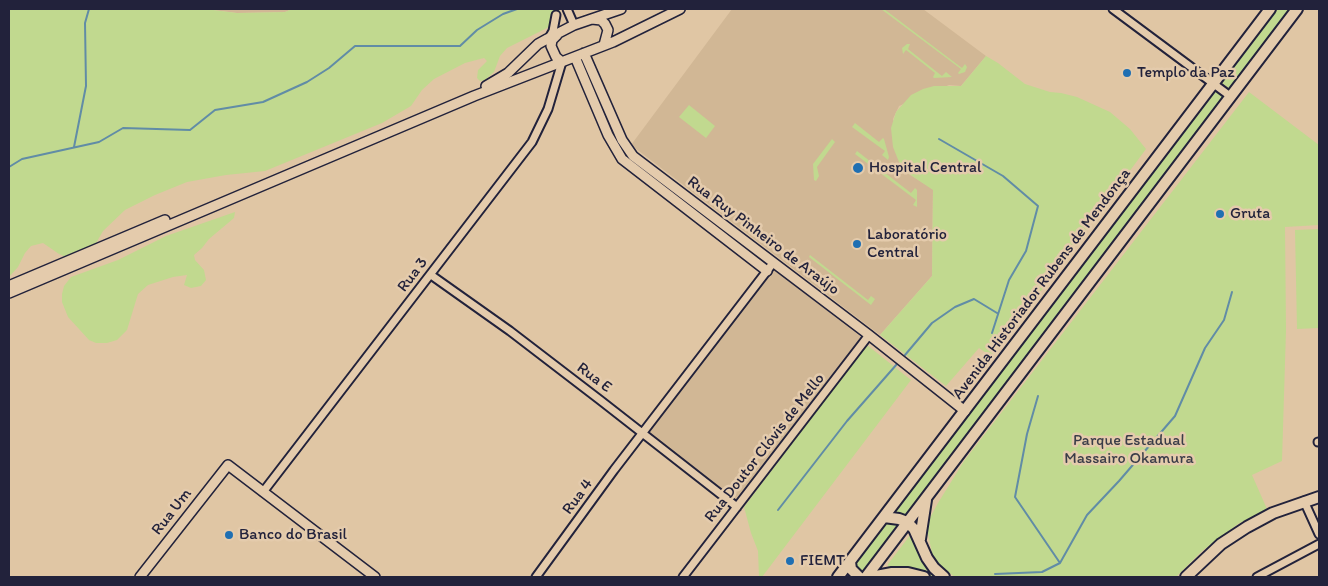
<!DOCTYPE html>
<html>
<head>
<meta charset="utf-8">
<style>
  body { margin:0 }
  #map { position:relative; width:1328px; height:586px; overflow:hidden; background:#e0c6a4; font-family:Itim,sans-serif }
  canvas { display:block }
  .frame { position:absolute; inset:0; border:10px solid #22223b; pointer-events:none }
</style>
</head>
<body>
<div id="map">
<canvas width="1328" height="586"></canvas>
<div class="frame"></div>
</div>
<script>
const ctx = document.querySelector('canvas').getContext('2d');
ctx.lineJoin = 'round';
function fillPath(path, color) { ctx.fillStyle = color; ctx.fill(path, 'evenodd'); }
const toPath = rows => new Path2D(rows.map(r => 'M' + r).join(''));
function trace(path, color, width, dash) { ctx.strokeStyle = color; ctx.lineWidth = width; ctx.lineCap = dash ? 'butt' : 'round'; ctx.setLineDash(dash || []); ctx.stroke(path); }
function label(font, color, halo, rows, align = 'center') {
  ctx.font = font + ' Itim,sans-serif'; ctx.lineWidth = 5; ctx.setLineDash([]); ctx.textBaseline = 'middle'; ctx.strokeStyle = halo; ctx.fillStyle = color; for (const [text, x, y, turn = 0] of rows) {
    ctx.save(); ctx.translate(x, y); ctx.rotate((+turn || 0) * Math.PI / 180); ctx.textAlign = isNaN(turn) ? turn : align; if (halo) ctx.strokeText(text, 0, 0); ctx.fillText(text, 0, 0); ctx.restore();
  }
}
fillPath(toPath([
  [205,9,292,9,285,12,237,13],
  [732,9,923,9,986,56,961,86,949,85,899,106,893,119,909,174,933,189,932,276,880,335,631,145],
  [772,268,861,337,735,500,646,431]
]), '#d1b795');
fillPath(toPath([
  [9,9,205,9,237,13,285,12,292,9,563,9,558,11,558,16,551,26,507,48,500,56,494,72,485,80,480,81,477,78,478,70,487,61,484,58,465,63,434,79,422,90,411,106,382,123,265,171,226,175,187,182,155,195,125,210,103,231,95,245,66,257,59,254,43,243,31,246,25,253,18,267,9,277],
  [881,9,884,9,962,68,965,64,967,67,965,72,959,74,958,73,961,69],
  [1278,9,1291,9,1230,89,1222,83],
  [907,44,910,44,908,49,942,76,946,72,952,77,934,78,933,77,935,73,906,50,903,54,902,48],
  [986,56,998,63,1025,84,1050,92,1061,93,1077,97,1110,112,1130,129,1146,149,992,357,979,348,946,386,880,335,932,276,933,190,909,174,899,162,893,147,891,128,896,112,911,95,923,89,934,86,961,86],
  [1216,91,1224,96,904,517,894,512],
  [1249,92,1319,145,1319,225,1285,227,1286,330,1282,461,1252,475,1267,509,1238,524,1202,551,1176,577,955,577,934,562,926,525,938,503,964,461],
  [689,105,715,126,706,138,679,117],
  [855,123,879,142,883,138,884,139,889,157,888,160,882,155,885,151,852,127],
  [832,139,835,142,817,167,819,176,816,181,814,180,813,164],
  [857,151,911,193,915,188,917,190,917,207,913,205,916,200,855,154],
  [235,212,234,218,209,239,202,248,194,255,195,260,204,270,206,280,201,286,191,288,184,285,187,275,173,277,148,285,138,294,127,330,117,340,107,343,96,343,89,340,68,317,62,302,62,294,64,286,71,277,118,260,166,236],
  [1319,229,1319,328,1297,329,1295,230],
  [810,255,868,300,871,296,875,299,871,305,809,257],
  [867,345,911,380,762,577,759,577,758,551,751,533,744,507],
  [888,520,901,522,859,576,853,566],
  [911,534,939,577,934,577,911,568,888,568,888,564]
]), '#c1d98f');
trace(toPath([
  [939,139,1003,176,1038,206,1026,251,1009,280,992,333],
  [74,147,86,86,85,23,89,9],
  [9,167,22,159,99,142,123,128,190,130,215,110,263,102,307,82,329,68,355,46,460,46,477,30,503,14,517,9],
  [905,355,932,323,955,307,974,299,997,313],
  [778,510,847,421,897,364],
  [1060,563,1087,515,1119,481,1175,416,1205,348,1224,320,1232,292],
  [995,574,1042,572,1060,563,1015,497,1027,434,1038,396]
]), '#618ca6', 2);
const minor = toPath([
  [567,9,574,25],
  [1113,9,1230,96],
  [549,38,553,31,556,15],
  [431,275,510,331,600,400,737,507],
  [1318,442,1319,442],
  [263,492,532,142,548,109,562,62],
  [1304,501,1319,534],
  [536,577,614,470,773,263],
  [683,577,869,335],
  [1257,577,1319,544]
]);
const tertiary = toPath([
  [592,19,601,20,605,24,608,30,604,45],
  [557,35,552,40,551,46,556,57,562,62],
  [584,53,622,140,633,156,869,335,965,411],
  [575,57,608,135,622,159,767,271],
  [486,86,508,73,538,44,547,39,574,25,621,9],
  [11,285,165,220],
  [9,293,474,96,613,42,680,9],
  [140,577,228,465,375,577]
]);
const secondary = toPath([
  [884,517,899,519,907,522,914,529,927,558,934,568,944,577],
  [920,539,926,500],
  [850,562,851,569,859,577],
  [838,577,1270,9],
  [866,577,1297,9],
  [871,577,892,573,908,573,924,577],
  [1186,577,1221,544,1247,527,1273,513,1319,497]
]);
trace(minor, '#22223b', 11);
trace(tertiary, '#22223b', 12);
trace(secondary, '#22223b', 14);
trace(minor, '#e4cbac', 7);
trace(tertiary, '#e4cbac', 9);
trace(secondary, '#e4cbac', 10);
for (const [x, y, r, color] of [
  [1127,73,5,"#1f6fb2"],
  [858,168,6,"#1f6fb2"],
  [1220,214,5,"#1f6fb2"],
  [857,244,5,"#1f6fb2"],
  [229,535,5,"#1f6fb2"],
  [790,561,5,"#1f6fb2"]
]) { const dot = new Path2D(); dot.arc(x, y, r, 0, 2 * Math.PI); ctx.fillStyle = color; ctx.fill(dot); trace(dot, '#e4cbac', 2); }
label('16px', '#22223b', '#e4cbac', [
  ["Templo da Paz",1137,73],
  ["Hospital Central",869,168],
  ["Gruta",1230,214],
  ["Laboratório",867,235],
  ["Central",867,253],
  ["Banco do Brasil",239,535],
  ["FIEMT",800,561]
], 'left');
label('16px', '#22223b', '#e4cbac', [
  ["Rua Ruy Pinheiro de Araújo",763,236,37],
  ["Rua 3",413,275,-53],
  ["Avenida Historiador Rubens de Mendonça",1042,284,-53],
  ["Rua E",594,378,37],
  ["Rua Doutor Clóvis de Mello",765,448,-52],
  ["Rua 4",578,497,-54],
  ["Rua Um",172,512,-52]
]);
label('16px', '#3a3d48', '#e4cbac', [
  ["Parque Estadual",1129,441],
  ["Massairo Okamura",1129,459]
]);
</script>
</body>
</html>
